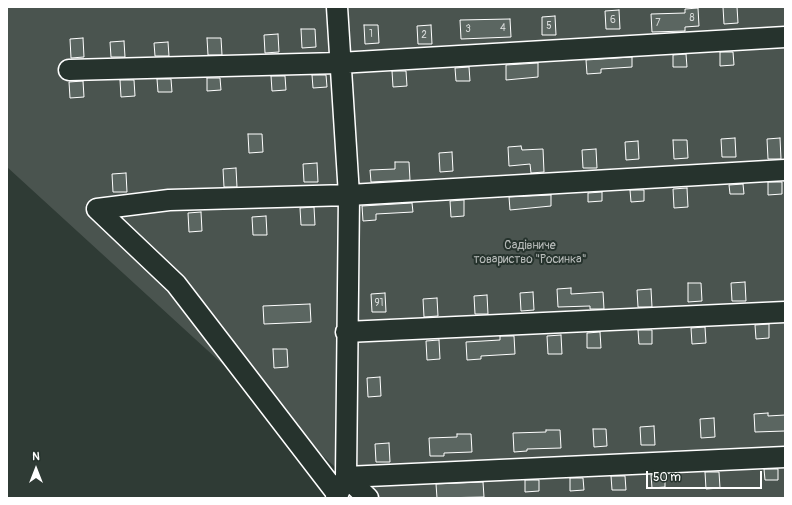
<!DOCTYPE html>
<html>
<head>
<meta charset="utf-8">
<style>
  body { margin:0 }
  #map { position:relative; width:792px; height:505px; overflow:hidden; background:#2f3b35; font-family:Pangolin,sans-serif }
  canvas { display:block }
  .frame { position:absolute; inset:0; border:8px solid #fff; pointer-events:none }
  .north { position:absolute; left:16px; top:449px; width:40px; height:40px; -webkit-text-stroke:3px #26332d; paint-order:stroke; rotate:0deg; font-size:11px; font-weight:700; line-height:16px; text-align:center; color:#fff }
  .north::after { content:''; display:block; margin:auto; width:14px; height:18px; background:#fff; clip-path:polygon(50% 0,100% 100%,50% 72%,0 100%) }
  .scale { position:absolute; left:646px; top:471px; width:116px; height:18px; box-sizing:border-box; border:2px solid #fff; border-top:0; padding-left:5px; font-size:12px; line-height:14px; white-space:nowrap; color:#fff; -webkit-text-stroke:3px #26332d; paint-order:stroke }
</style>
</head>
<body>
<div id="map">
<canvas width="792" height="505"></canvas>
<div class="frame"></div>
<div class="north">N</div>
<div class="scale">50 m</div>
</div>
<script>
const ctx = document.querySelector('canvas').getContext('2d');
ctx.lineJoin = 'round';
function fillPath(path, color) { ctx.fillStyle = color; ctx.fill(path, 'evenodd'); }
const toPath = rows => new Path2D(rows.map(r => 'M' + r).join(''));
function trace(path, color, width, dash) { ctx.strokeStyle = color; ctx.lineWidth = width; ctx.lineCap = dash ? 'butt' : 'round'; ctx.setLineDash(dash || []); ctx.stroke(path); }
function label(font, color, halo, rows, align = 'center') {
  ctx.font = font + ' Pangolin,sans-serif'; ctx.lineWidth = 4; ctx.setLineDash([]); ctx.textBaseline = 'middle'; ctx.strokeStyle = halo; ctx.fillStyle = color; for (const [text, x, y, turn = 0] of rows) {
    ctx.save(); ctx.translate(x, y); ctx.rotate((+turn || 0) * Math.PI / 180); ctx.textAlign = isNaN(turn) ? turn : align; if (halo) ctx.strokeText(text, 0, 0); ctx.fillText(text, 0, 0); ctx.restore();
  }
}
fillPath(toPath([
  [7,7,785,7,785,498,364,498,346,477,7,167]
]), '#4a544f');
const building = toPath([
  [723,7,737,7,738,23,724,24,723,7],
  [698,8,699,26,685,27,685,31,652,32,651,14,685,13,685,9,698,8],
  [619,10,620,29,606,29,605,11,619,10],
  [555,16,556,35,542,35,542,17,555,16],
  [510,19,511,37,461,39,460,20,510,19],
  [364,25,378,25,379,43,365,44,364,25],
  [431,25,432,44,418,44,417,26,431,25],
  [301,29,315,29,316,47,302,48,301,29],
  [278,34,279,52,265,53,264,35,278,34],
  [83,38,84,57,71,58,70,39,83,38],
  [207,38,221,38,222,55,208,55,207,38],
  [124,41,125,57,111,57,110,42,124,41],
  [168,42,169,56,155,56,154,43,168,42],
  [720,52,733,52,734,65,720,66,720,52],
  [686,54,687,67,673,67,673,55,686,54],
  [632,57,632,67,601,69,601,73,587,74,586,60,632,57],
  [538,63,538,77,506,80,506,65,538,63],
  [469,67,470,81,456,81,455,68,469,67],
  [392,71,406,71,407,86,393,87,392,71],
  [312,75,326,75,327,87,313,88,312,75],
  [271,76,285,76,286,90,272,91,271,76],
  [207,78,220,78,221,90,207,91,207,78],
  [157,79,171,79,172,92,158,92,157,79],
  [120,80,134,80,135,96,121,97,120,80],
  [83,81,84,97,70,98,69,82,83,81],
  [248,134,262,134,263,152,249,153,248,134],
  [735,138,736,157,722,157,721,139,735,138],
  [780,138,781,159,768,159,767,139,780,138],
  [673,140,687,140,688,158,674,159,673,140],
  [638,141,639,159,626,160,625,142,638,141],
  [521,146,522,150,543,149,544,172,531,173,530,164,509,166,508,147,521,146],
  [596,149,597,168,583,168,582,150,596,149],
  [452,152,453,171,440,172,439,153,452,152],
  [395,162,409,162,410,180,371,182,370,170,395,169,395,162],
  [317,163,318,182,304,182,303,164,317,163],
  [236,168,237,187,224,187,223,169,236,168],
  [126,173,127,192,113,192,112,174,126,173],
  [768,182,782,182,782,194,768,195,768,182],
  [743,184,744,194,730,194,729,185,743,184],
  [687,188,688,207,674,208,673,189,687,188],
  [630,190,644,190,644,201,631,202,630,190],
  [602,192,602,201,588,202,588,193,602,192],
  [551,195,551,206,510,210,509,197,551,195],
  [464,200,464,216,451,217,450,201,464,200],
  [412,203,413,212,376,214,376,220,363,221,362,206,412,203],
  [314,207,315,225,301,225,300,208,314,207],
  [201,212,202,231,189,232,188,213,201,212],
  [266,216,267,235,253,235,252,217,266,216],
  [745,282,746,301,732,301,731,283,745,282],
  [688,283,701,283,702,301,688,302,688,283],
  [571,288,571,294,603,292,604,309,590,309,590,306,558,307,557,289,571,288],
  [651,289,652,307,638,307,637,290,651,289],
  [533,292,534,310,521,311,520,293,533,292],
  [385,293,386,312,372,312,371,294,385,293],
  [487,295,488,314,475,314,474,296,487,295],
  [437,298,438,316,424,317,423,299,437,298],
  [310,304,311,322,264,324,263,306,310,304],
  [769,324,769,338,756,339,755,325,769,324],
  [705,327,706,343,692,344,691,328,705,327],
  [638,330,652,330,652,344,639,344,638,330],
  [600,332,601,348,587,348,587,333,600,332],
  [561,335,562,354,548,354,547,336,561,335],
  [500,336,514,336,515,354,481,356,481,359,467,360,466,342,500,340,500,336],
  [439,340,440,359,427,360,426,341,439,340],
  [273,349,287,349,288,367,274,368,273,349],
  [380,377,381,396,368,397,367,378,380,377],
  [768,413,768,416,785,415,785,431,755,432,754,414,768,413],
  [714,418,715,437,701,438,700,419,714,418],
  [654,426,655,445,641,445,640,427,654,426],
  [593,429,606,429,607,446,594,447,593,429],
  [546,430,560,430,561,448,527,449,527,451,514,452,513,433,546,432,546,430],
  [457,434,471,434,472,452,444,453,444,456,430,456,429,438,457,437,457,434],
  [389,443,390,462,376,462,375,444,389,443],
  [764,469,778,469,778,480,765,480,764,469],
  [705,472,719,472,720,488,706,489,705,472],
  [665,474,665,487,652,488,651,475,665,474],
  [611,476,625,476,626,490,612,490,611,476],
  [570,478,583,478,584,490,570,491,570,478],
  [525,480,539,480,539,491,525,492,525,480],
  [483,482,484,497,437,498,436,484,483,482]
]);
fillPath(building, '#5b6661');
trace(building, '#fff', 1);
const minor = toPath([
  [69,70,339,63,785,37],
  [97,209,169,200,349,195,785,170],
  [97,209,176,284,338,495],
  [346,332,785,312],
  [346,477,785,457],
  [346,477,368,498],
  [336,498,346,477,349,195,337,7]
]);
trace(minor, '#fff', 23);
trace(minor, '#26332d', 20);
label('10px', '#d6d9d8', null, [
  ["8",692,18],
  ["6",613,20],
  ["7",658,23],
  ["5",549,26],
  ["4",503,28],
  ["3",468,29],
  ["1",371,34],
  ["2",424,35],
  ["91",379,303]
]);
label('12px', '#b7bbb9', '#26332d', [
  ["Садівниче",530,246],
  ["товариство \"Росинка\"",530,260]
]);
</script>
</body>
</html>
